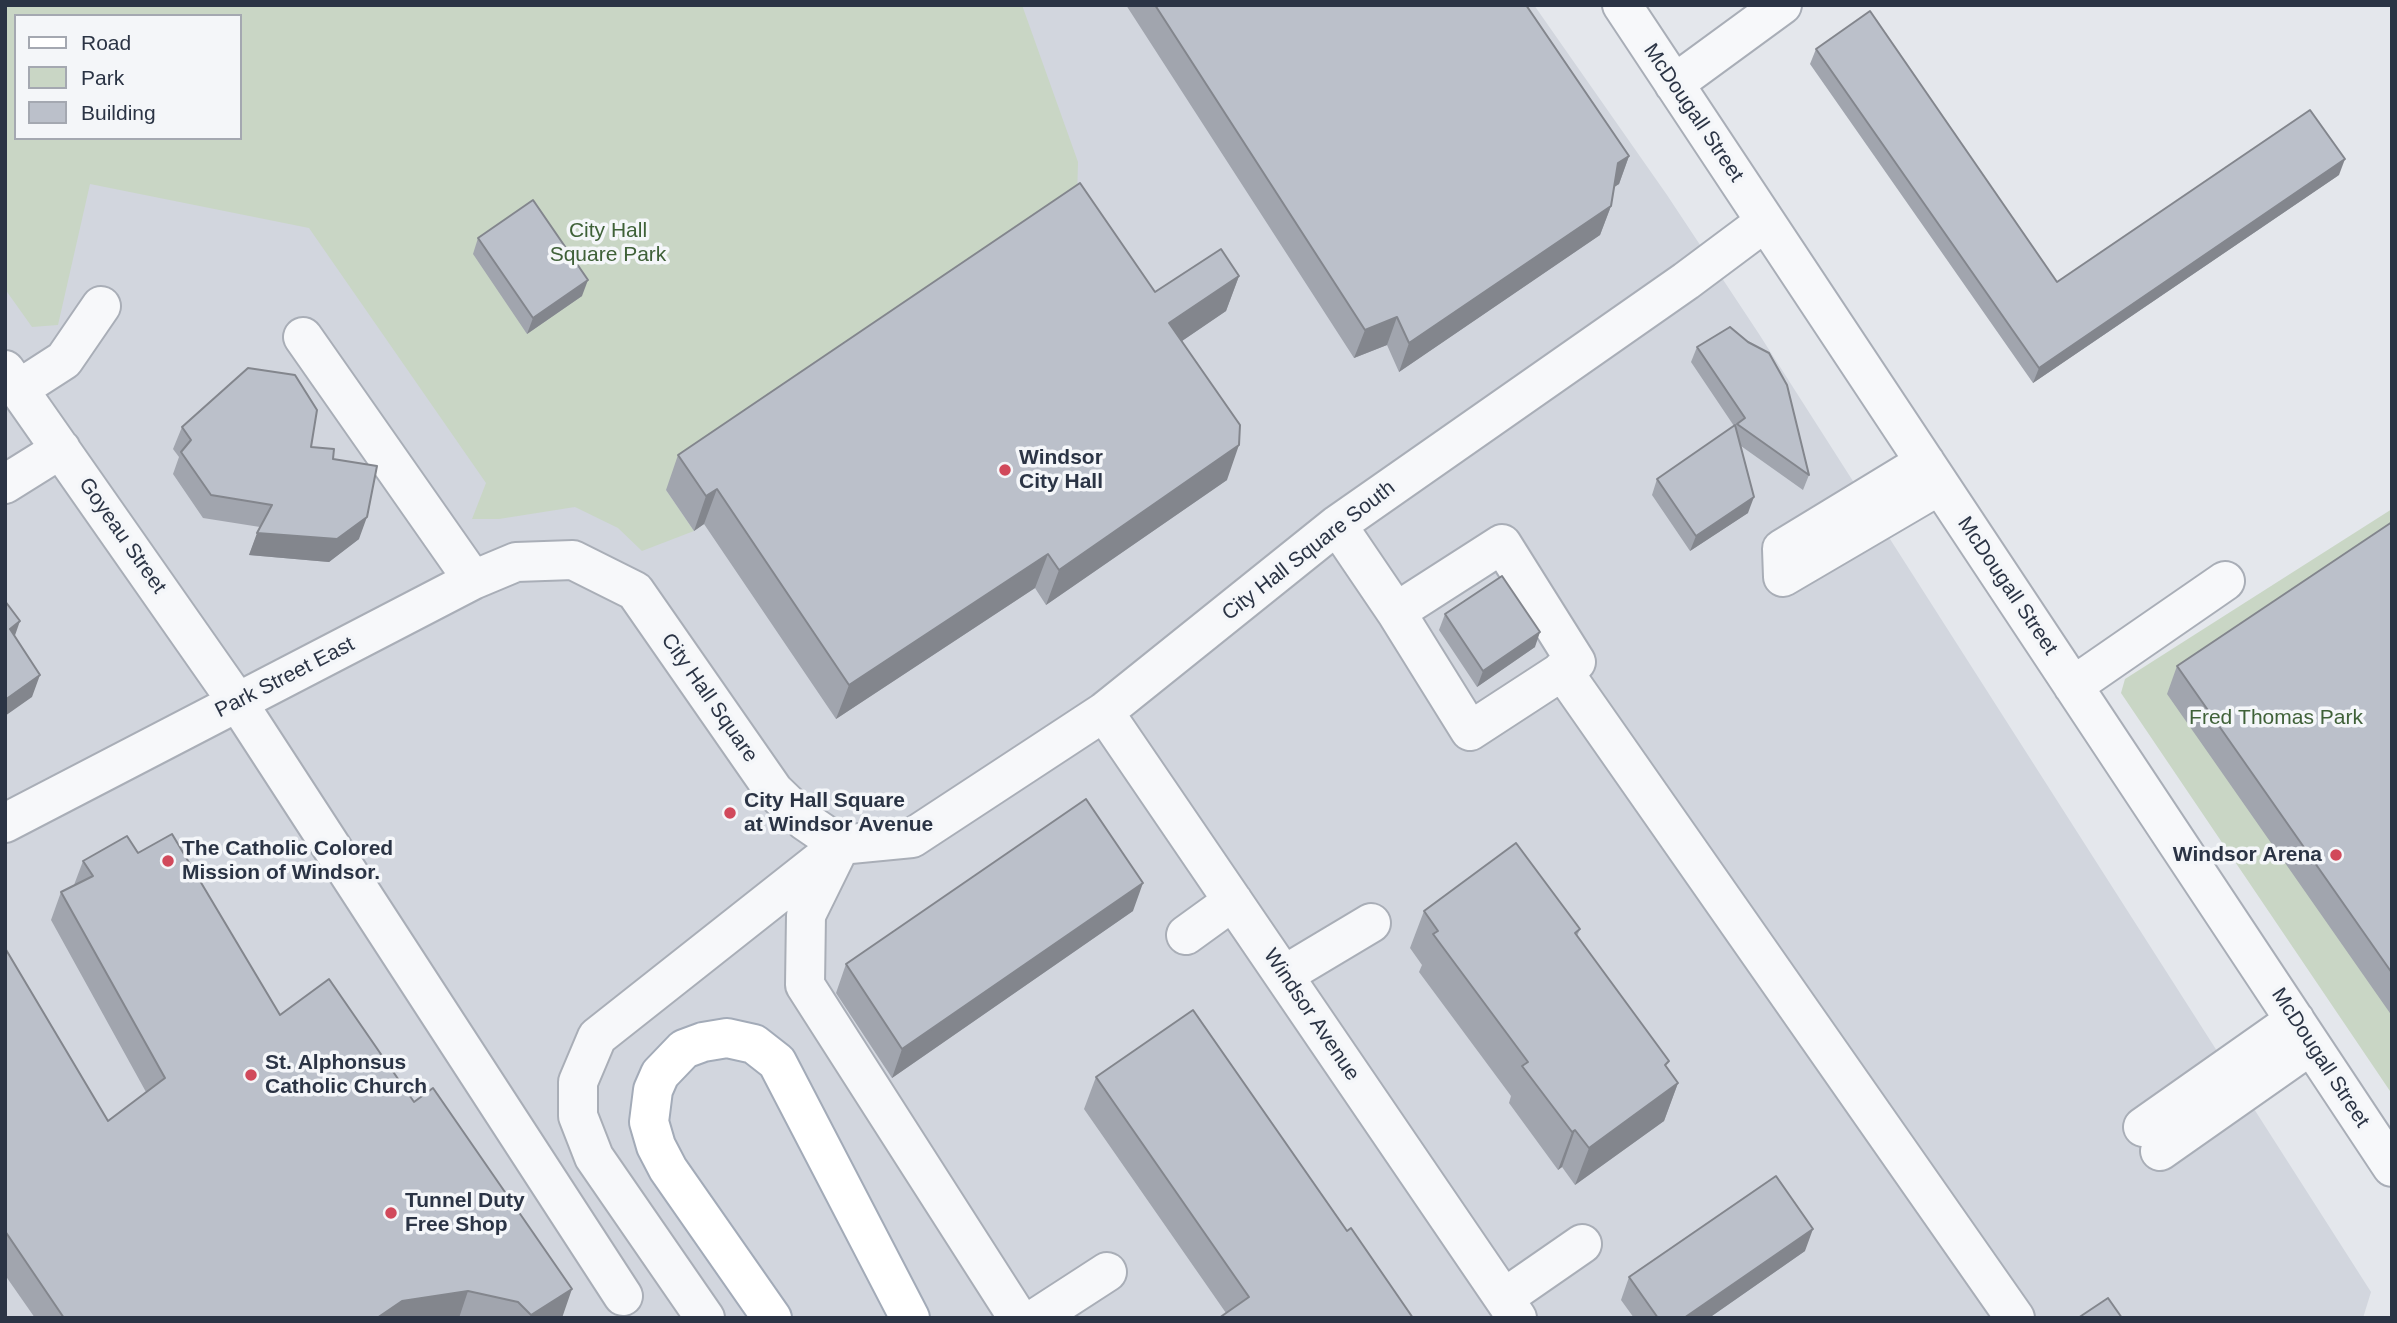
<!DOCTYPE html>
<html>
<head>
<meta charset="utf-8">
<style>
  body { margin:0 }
  #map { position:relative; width:2397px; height:1323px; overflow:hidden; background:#e4e7ec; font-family:Helvetica,sans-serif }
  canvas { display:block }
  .frame { position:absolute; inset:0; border:7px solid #2b3445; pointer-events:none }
  .legend { position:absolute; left:14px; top:14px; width:228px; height:126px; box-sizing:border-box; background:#f4f6f9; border:2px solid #a4a8b1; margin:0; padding:9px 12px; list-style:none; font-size:21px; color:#2b3445 }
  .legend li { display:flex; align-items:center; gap:14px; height:35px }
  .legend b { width:35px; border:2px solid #a4a8b1 }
</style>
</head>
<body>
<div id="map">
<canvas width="2397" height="1323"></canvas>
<div class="frame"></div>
<ul class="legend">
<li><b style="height:9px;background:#fff"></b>Road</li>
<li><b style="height:19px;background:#c9d6c5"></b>Park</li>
<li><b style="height:19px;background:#bbc0ca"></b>Building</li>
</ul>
</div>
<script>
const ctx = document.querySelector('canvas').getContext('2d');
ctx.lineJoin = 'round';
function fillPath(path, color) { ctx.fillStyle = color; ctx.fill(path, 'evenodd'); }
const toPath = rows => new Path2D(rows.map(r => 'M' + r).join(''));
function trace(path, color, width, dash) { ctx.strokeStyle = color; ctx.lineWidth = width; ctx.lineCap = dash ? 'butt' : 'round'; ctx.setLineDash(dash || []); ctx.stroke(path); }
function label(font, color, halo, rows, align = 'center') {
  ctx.font = font + ' Helvetica,sans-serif'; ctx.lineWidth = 7; ctx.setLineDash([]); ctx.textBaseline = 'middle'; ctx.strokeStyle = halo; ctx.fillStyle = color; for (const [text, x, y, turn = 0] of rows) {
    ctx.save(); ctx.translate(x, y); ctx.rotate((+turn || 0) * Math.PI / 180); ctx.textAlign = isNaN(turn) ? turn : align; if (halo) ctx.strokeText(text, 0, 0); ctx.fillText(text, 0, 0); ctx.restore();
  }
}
fillPath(toPath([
  [5,5,1534,5,1667,195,1759,334,2371,1292,2363,1318,5,1318],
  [16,16,240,16,240,138,16,138]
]), '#d2d6de');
fillPath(toPath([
  [5,5,1022,5,1078,162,1077,199,666,490,694,531,642,551,618,528,575,507,499,519,472,519,486,483,309,228,90,184,58,325,32,327,5,289],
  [16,16,240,16,240,138,16,138],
  [2392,509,2392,1094,2121,693,2125,679]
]), '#c9d6c5');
const minor = toPath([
  [1622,5,2392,1167],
  [1674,84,1782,5],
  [303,337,473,580],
  [5,370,238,703,623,1296],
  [19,389,64,360,101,306],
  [1925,462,1782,549,1783,577,1940,485],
  [5,484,61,449],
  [1337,525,1396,612,1470,731,1576,662,1502,544,1396,612],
  [1562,670,2015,1318],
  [2073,686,2225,581],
  [1104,712,1517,1318],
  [5,823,473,580,516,562,573,560,635,591,774,791,805,821,840,845],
  [840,845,912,838,1104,712,1337,525,1686,281,1765,222],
  [836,854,806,915,805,985,1018,1318],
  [1186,935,1233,901],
  [1284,975,1371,923],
  [2143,1127,2295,1020],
  [2160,1151,2311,1045],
  [1504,1298,1582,1244],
  [705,1318,594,1157,578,1116,578,1082,597,1037,840,845],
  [1036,1318,1107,1272]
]);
const major = toPath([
  [772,1318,668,1169,656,1146,649,1122,653,1090,660,1074,684,1049,703,1042,727,1038,754,1044,777,1062,910,1318]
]);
trace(minor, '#a9aeb7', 42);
trace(major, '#a3abb8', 42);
trace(minor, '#f7f8fa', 38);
trace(major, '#fff', 38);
fillPath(toPath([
  [1126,5,1526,5,1629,156,1619,184,1614,187,1611,206,1600,235,1399,372,1387,345,1354,358],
  [1816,49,2057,282,2339,175,2033,383,1810,64],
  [478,238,582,296,527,334,473,254],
  [1239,276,1226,311,1182,341,1227,480,1046,605,1035,588,836,719,704,524,694,531,666,490,678,455],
  [1697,347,1809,475,1803,490,1741,446,1748,513,1690,551,1652,495,1657,479,1734,426,1691,362],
  [182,427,311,447,333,459,359,539,329,562,249,555,260,527,203,518,173,474,179,457,173,449],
  [2392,522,2392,1016,2167,694,2177,666],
  [1445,614,1535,647,1477,687,1439,630],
  [138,853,280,1015,562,1318,35,1318,5,1275,5,948,108,1121,146,1092,51,920,61,892,74,885,83,861],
  [1133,911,892,1078,836,993,846,964],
  [1424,911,1580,929,1577,936,1678,1083,1664,1121,1575,1185,1562,1167,1558,1170,1509,1103,1511,1096,1419,972,1422,965,1410,948],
  [1096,1077,1347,1231,1226,1313,1084,1109],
  [1805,1251,1709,1318,1634,1318,1621,1300,1629,1277]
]), '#a1a5ae');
fillPath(toPath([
  [1629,156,1619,184,1608,191,1618,163],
  [2345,159,2339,175,2033,383,2039,368],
  [1611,206,1600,235,1399,372,1409,343],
  [1239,276,1226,311,1157,358,1169,323],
  [588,280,582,296,527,334,533,318],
  [1397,317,1387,345,1354,358,1365,330],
  [1239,445,1227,480,1046,605,1059,570],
  [717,489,704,524,694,531,706,496],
  [1754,497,1748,513,1690,551,1696,536],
  [367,517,359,539,329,562,249,555,257,533],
  [1048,554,1035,588,836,719,849,685],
  [20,621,12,644,10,629],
  [1540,632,1535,647,1477,687,1483,671],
  [40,675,32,697,5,716,5,700],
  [1143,883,1133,911,892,1078,902,1049],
  [1678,1083,1664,1121,1575,1185,1589,1148],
  [1575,1130,1562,1167,1558,1170,1572,1132],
  [1813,1229,1805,1251,1709,1318,1684,1318],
  [572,1289,562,1318,530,1318,531,1315],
  [468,1291,459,1318,377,1318,402,1301]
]), '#83868d');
const building = toPath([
  [1155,5,1526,5,1629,156,1618,163,1611,206,1409,343,1397,317,1365,330,1155,5],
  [1870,11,2057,282,2310,110,2345,159,2039,368,1816,49,1870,11],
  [1080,183,1155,292,1221,249,1239,276,1169,323,1240,425,1239,445,1059,570,1048,554,849,685,717,489,706,496,678,455,1080,183],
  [533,200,588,280,533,318,478,238,533,200],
  [1730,327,1748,342,1769,353,1787,385,1809,475,1737,424,1745,418,1697,347,1730,327],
  [248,368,295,375,317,410,311,447,334,449,333,459,377,466,367,517,337,539,257,533,272,505,211,495,181,452,191,440,182,427,248,368],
  [1735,425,1754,497,1696,536,1657,479,1735,425],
  [2392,522,2392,973,2177,666,2392,522],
  [1502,576,1540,632,1483,671,1445,614,1502,576],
  [5,601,20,621,10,629,40,675,5,700,5,601],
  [1086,799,1143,883,902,1049,846,964,1086,799],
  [172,834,280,1015,329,979,414,1102,433,1088,572,1289,531,1315,518,1302,468,1291,402,1301,377,1318,64,1318,5,1231,5,948,108,1121,165,1078,61,892,93,876,83,861,127,836,138,853,172,834],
  [1516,843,1580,929,1575,933,1669,1061,1665,1065,1678,1083,1589,1148,1575,1130,1572,1132,1522,1066,1528,1062,1433,934,1438,931,1424,911,1516,843],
  [1193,1010,1347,1231,1351,1228,1413,1318,1219,1318,1249,1297,1096,1077,1193,1010],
  [1776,1176,1813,1229,1684,1318,1658,1318,1629,1277,1776,1176],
  [2108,1298,2122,1318,2078,1318,2108,1298]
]);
fillPath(building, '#bbc0ca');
trace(building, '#83868d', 2);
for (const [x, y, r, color] of [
  [1005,470,7,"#d1495b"],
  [730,813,7,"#d1495b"],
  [2336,855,7,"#d1495b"],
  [168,861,7,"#d1495b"],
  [251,1075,7,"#d1495b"],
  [391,1213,7,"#d1495b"]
]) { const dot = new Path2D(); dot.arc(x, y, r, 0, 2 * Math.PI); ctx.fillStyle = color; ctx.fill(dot); trace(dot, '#f4f6f9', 2.5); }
label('21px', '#2b3445', '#f4f6f9', [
  ["McDougall Street",1693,113,56],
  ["Goyeau Street",122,536,55],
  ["City Hall Square South",1309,551,-38],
  ["McDougall Street",2007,586,56],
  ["Park Street East",285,678,-27],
  ["City Hall Square",709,698,55],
  ["Windsor Avenue",1311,1015,56],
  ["McDougall Street",2320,1058,57]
]);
label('21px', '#3f6138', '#f4f6f9', [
  ["City Hall",608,231],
  ["Square Park",608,255],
  ["Fred Thomas Park",2276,718]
]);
label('bold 21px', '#2b3445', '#f4f6f9', [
  ["Windsor",1019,458],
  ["City Hall",1019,482],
  ["City Hall Square",744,801],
  ["at Windsor Avenue",744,825],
  ["The Catholic Colored",182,849],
  ["Mission of Windsor.",182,873],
  ["Windsor Arena",2322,855,"right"],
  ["St. Alphonsus",265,1063],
  ["Catholic Church",265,1087],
  ["Tunnel Duty",405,1201],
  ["Free Shop",405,1225]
], 'left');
</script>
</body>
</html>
